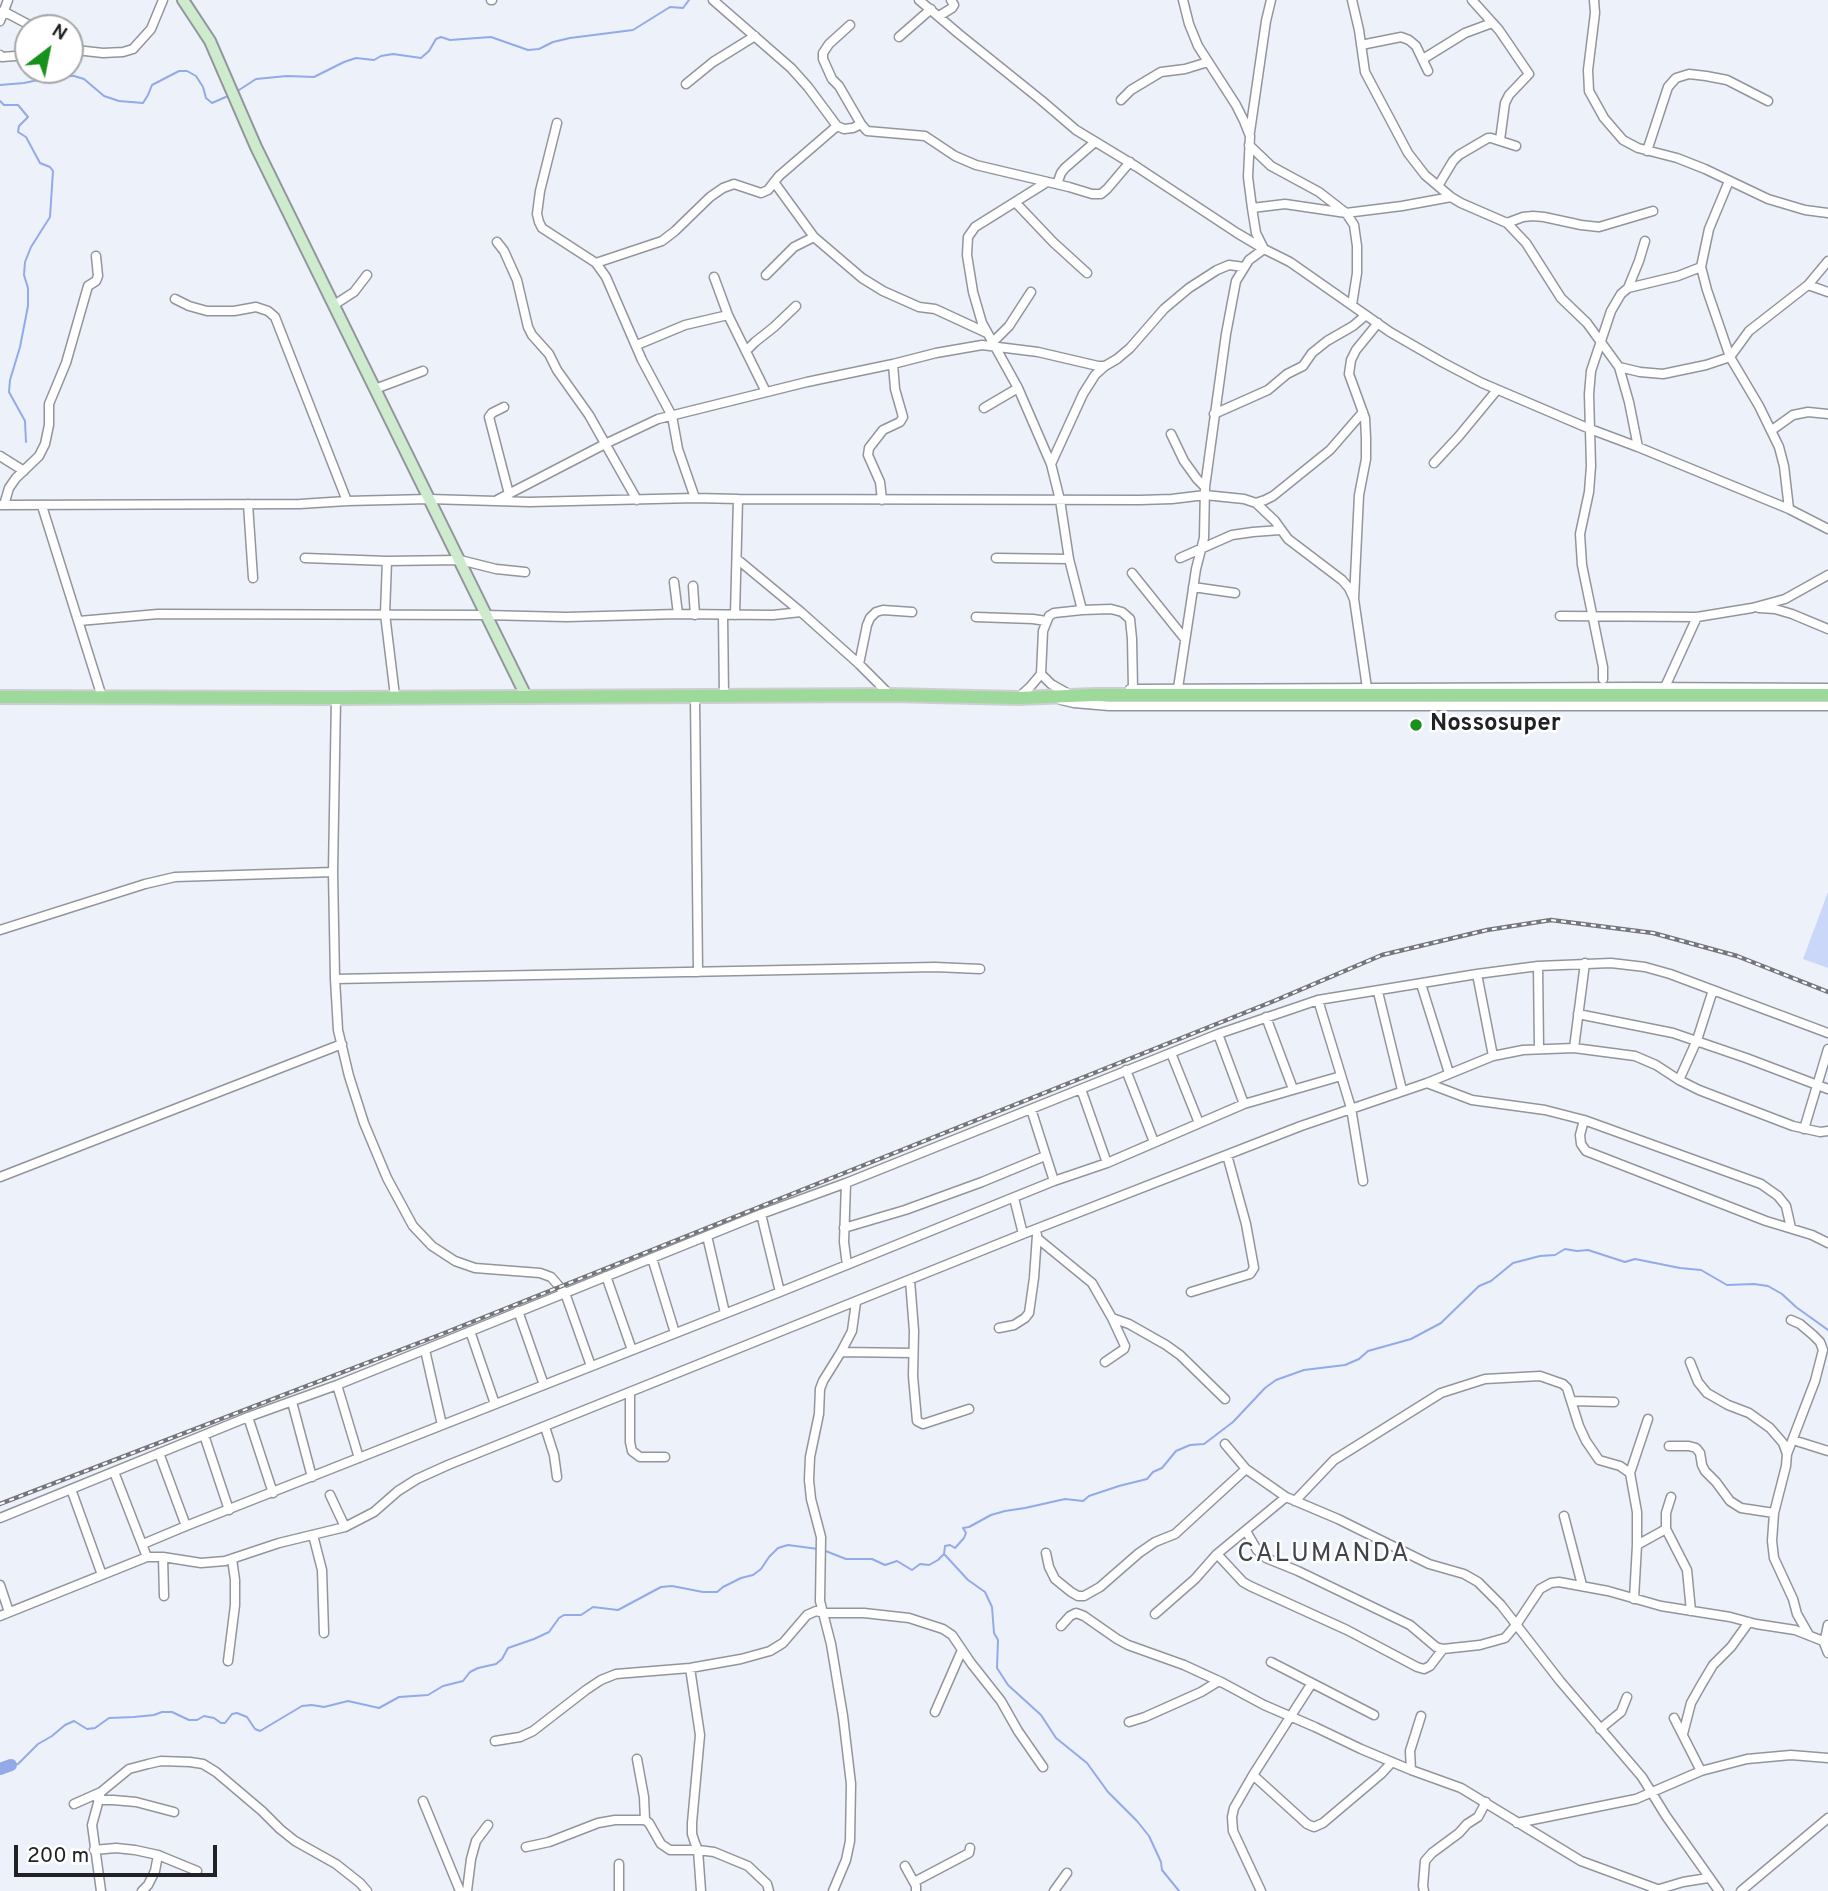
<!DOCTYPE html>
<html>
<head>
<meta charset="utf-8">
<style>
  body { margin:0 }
  #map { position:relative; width:1828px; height:1891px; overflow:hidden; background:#edf1f9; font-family:Overpass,sans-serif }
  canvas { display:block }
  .north { position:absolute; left:14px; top:14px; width:70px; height:70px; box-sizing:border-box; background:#fff; border:2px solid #a6a7a8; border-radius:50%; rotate:32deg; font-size:19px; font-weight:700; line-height:28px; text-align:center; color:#212225 }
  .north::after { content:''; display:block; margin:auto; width:24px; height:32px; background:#18901c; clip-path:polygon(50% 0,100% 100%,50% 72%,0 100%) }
  .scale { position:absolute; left:14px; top:1845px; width:203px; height:32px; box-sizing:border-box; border:4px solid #212225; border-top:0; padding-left:9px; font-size:21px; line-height:24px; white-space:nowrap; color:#212225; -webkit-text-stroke:5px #fff; paint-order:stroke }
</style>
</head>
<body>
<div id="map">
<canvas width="1828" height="1891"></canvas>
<div class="north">N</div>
<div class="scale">200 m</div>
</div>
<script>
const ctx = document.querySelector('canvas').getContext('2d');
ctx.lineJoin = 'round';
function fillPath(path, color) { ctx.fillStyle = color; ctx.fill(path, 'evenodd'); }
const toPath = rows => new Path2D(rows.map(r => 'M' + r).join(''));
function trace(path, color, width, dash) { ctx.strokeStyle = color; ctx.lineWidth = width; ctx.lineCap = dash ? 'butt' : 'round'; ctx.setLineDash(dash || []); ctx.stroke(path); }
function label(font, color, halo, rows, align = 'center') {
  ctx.font = font + ' Overpass,sans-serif'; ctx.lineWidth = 5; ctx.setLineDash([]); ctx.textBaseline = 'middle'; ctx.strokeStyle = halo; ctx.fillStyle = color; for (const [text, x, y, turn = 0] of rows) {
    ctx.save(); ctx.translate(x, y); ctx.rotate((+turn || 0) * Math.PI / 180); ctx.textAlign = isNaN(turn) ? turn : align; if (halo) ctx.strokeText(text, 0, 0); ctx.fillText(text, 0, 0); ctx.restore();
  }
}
fillPath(toPath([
  [1828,892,1828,968,1803,959]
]), '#cbd7f8');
trace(toPath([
  [0,85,24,83,57,76,74,76,84,79,104,96,119,101,143,103,148,95,152,85,179,71,187,71,196,76,203,87,206,98,212,103,228,96],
  [236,92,256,79,287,76,314,77,344,62,356,58,374,60,381,56,393,54,421,58,429,51,436,39,441,37,450,40,491,37,528,50,539,49,553,42,570,38,633,30,670,7,683,8,689,0],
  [0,101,4,105,18,105,28,117,19,126,18,132,26,137,40,163,50,167,53,171,50,217,31,247,25,262,24,275,28,288,28,306,20,347,10,380,9,392,25,421,26,442],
  [823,1550,846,1559,872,1559,885,1565,897,1561,912,1570,920,1564,929,1565,938,1560,944,1554,945,1546,950,1545,955,1548,964,1538,966,1533,963,1528,969,1527,991,1515,1005,1511,1025,1508,1065,1499,1083,1501,1089,1496,1119,1486,1147,1479,1153,1472,1162,1468,1176,1451,1190,1445,1204,1444,1233,1422,1265,1388,1276,1380,1304,1370,1345,1365,1359,1359,1368,1351,1411,1339,1441,1323,1479,1286,1491,1281,1513,1263,1540,1256,1555,1255,1565,1249,1577,1251,1588,1250,1625,1262,1635,1259,1680,1268,1701,1270,1727,1285,1754,1284,1768,1286,1782,1294,1796,1307,1828,1330],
  [945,1555,968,1580,985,1592,992,1607,994,1633,998,1640,997,1668,1008,1685,1041,1715,1056,1738,1087,1763,1108,1792,1137,1821,1149,1836,1161,1862,1162,1870,1179,1891],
  [11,1765,18,1764,38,1744,52,1736,65,1725,74,1721,87,1729,95,1728,109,1718,134,1717,154,1715,162,1712,172,1712,189,1720,197,1720,204,1716,214,1718,221,1723,225,1723,232,1714,237,1713,247,1717,255,1729,260,1731,302,1706,312,1705,324,1707,348,1701,379,1708,399,1697,428,1695,443,1686,463,1681,470,1672,478,1668,496,1664,502,1659,508,1648,534,1639,549,1632,559,1618,564,1615,581,1615,593,1607,618,1610,661,1587,672,1586,703,1592,717,1592,723,1587,741,1578,753,1575,761,1569,769,1557,778,1548,788,1545,818,1549]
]), '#93aae9', 2);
trace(toPath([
  [0,1769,11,1765]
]), '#93aae9', 12);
const street = toPath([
  [491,0,492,0],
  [713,0,791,68,808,87,837,126,844,129,853,128,861,124,867,131,925,136,955,156,976,165,1069,187,1092,194,1101,194,1107,189,1130,162],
  [919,0,959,34,1041,100,1076,130,1137,167,1237,233,1264,249,1249,260,1236,281,1226,334,1205,487,1204,538,1196,569,1178,688],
  [1183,0,1189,24,1198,46,1236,105,1244,121,1250,136,1248,177,1252,208,1256,233,1264,249,1290,262,1390,332,1442,362,1482,383,1590,429,1638,447,1789,509,1828,529],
  [1352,0,1359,30,1365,72,1408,153,1425,175,1451,197,1461,203,1507,223,1526,243,1561,298,1587,323,1619,367,1629,402,1638,447],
  [1472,0,1499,30,1529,74,1509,95,1505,103,1500,140],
  [1594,0,1595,13,1588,70,1589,91,1604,118,1623,140,1638,148,1677,158,1705,169,1768,199,1805,210,1828,213],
  [3,11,35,28],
  [939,16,952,8,954,5,951,0],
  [0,21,8,0],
  [850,25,829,44,823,53,823,59,832,79,839,86,861,124],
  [899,37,931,9],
  [1361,45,1401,37,1409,40,1416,46,1428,71],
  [70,47,76,50,103,53,123,52,133,49,151,29,163,0],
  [0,55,2,57,28,55],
  [1423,59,1465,33,1492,23],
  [686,84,713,62,755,36],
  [1121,100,1131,90,1161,72,1185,69,1208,62],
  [557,123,540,191,537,214,539,222,542,228,596,263,606,277,642,360,672,416,678,449,695,498],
  [1250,132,1266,21,1271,0],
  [1249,145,1271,166,1319,192,1346,213,1354,225,1357,246,1357,273,1352,305],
  [1647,151,1668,87,1676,78,1689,74,1706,76,1727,80,1768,101],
  [1729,181,1709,229,1701,267,1707,290,1730,357],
  [774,182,814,237,862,278,883,291,919,307,935,309,987,333],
  [1047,182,975,227,968,237,967,255,973,292,982,323,1018,388,1051,464,1060,500,1069,559,1082,610],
  [1057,184,1061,173,1065,168,1095,142],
  [1438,186,1453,161,1459,155,1488,138,1491,138,1516,146],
  [1015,202,1053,242,1087,273],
  [1252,208,1285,204,1346,213,1402,206,1451,197],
  [1507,223,1523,217,1533,216,1544,217,1581,225,1599,227,1653,211],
  [497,242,504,251,517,280,528,327,532,335,549,354,557,370,589,415,637,500],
  [596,263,662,241,675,231,710,197,723,188,734,184,761,193,768,190,779,176,837,126],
  [766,275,794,247,814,237],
  [714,277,728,315],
  [1808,285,1828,292],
  [1628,288,1639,261,1645,241],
  [175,299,189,306,207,311,234,311,256,307,268,311,275,317,347,501],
  [334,305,354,292,367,275],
  [993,342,1009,326,1031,292],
  [637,345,685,325,728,315,766,392],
  [746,351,755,342,774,327,796,306],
  [1730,357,1749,331,1808,285,1828,261],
  [1619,367,1640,372,1663,374,1706,365,1730,357,1759,406,1779,447,1784,466,1789,509],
  [375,389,423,371],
  [504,407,492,413,489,417,509,494],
  [984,408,1018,388],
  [1214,414,1268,390,1287,374,1303,366,1312,353,1327,341,1353,326,1366,315],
  [1772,430,1793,415,1808,412,1828,414],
  [1171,434,1184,461,1197,479,1205,487],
  [0,456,24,471],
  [1434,463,1459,436,1497,390],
  [1051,464,1083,394,1095,375,1105,366],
  [497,500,605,444,658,419,807,382,893,364,936,353,982,345,1038,352,1098,366,1105,366,1117,359,1130,348,1164,309,1189,288,1217,270,1229,265,1244,267],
  [882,500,880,482,868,455,869,448,883,430,900,422,903,417,895,389,893,364],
  [1256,503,1265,500,1273,496,1330,450,1363,412],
  [248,504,253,578],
  [0,505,300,504,347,501,429,499,529,502,695,498,738,499,1140,500,1172,499,1205,495,1244,499,1256,503,1275,521,1288,539,1342,580,1349,588,1354,599],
  [4,505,9,488,16,478,39,456,45,444,49,425,49,404,66,363,88,286,96,281,98,276,96,256],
  [42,506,102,697],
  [305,558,387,561,460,560,496,569,525,572],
  [996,558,1069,559],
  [1180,558,1232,535,1253,532,1280,530],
  [737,559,801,612],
  [387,561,385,614,395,696],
  [1132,573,1185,639],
  [674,582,678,614],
  [693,586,695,615],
  [1193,587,1235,593],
  [1759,608,1775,609,1792,614,1828,629],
  [723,615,724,697],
  [735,615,738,499],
  [1560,616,1697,617,1752,608,1785,599,1828,575],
  [976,617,1033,619,1046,621],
  [79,621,158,614,485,615,567,617,678,614,773,615,801,612,859,664,890,695],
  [859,664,867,625,870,618,876,612,883,610,912,612],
  [1041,674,1051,684,1067,693],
  [1603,679,1603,667,1582,565,1580,534,1589,492,1591,466,1589,394,1591,371,1611,311,1621,294,1628,288,1678,276,1701,267],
  [1665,687,1697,617],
  [1367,688,1354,599,1359,495,1366,459,1366,438,1365,418,1349,374,1351,360,1356,350,1378,323],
  [1130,689,1637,687,1828,688],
  [695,697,698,972],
  [336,698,333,872,335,979,338,1030,349,1076,364,1123,387,1178,413,1226,432,1246,455,1261,475,1268,540,1273,551,1277,565,1293,591,1366],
  [1018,698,1030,687,1041,674,1043,631,1049,616,1054,613,1082,610,1111,609,1122,612,1130,619,1132,639,1133,689],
  [1061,700,1074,703,1109,706,1828,706],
  [0,930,145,884,175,877,333,872],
  [1538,966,1539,1049],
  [1477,974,1493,1056],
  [335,979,935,967,980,969],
  [1421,984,1449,1073],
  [1378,992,1402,1090],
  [1318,1000,1351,1108,1363,1181],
  [1578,1014,1673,1033,1746,1058,1828,1089],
  [1266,1017,1293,1089],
  [1218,1034,1244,1104],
  [1574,1048,1585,963],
  [1171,1053,1199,1123],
  [1126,1070,1154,1142],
  [1679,1080,1697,1040,1713,990],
  [1427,1083,1472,1100,1545,1110,1584,1120,1761,1184,1778,1196,1786,1206,1791,1228],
  [1081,1089,1107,1163],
  [1031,1109,1054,1181],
  [1584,1120,1580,1135,1581,1144,1586,1151,1766,1221,1812,1235,1828,1243],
  [1804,1129,1828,1049],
  [0,1177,342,1044],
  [846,1183,844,1242,847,1265],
  [1014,1198,1023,1234],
  [761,1214,780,1292],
  [844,1228,905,1210,982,1182,1045,1156],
  [707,1236,725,1313],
  [1037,1238,1092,1283,1112,1318,1125,1346,1124,1349,1105,1362],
  [652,1258,675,1333],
  [606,1276,632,1350],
  [910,1280,914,1331,913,1376,917,1421,923,1424,969,1409],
  [1191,1292,1250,1274,1254,1268,1246,1224,1227,1155],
  [518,1311,544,1385],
  [1112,1318,1129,1324,1166,1345,1180,1355,1225,1399],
  [999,1328,1014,1325,1025,1318,1029,1313,1034,1278,1037,1235],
  [470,1331,495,1404],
  [425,1350,442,1425],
  [841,1352,913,1353],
  [1690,1362,1698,1382,1707,1393,1728,1405,1749,1413,1770,1428,1783,1443,1787,1454,1786,1466,1774,1513,1772,1541,1774,1558,1793,1599,1797,1614,1809,1635],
  [337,1385,359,1458],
  [630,1392,630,1442,632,1451,640,1457,665,1457],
  [1572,1401,1614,1402],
  [292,1402,312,1477],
  [248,1417,273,1493],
  [545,1427,554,1455,557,1477],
  [204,1435,229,1510],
  [1793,1440,1828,1451],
  [1225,1444,1246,1469,1286,1497,1338,1519,1429,1564,1464,1574,1478,1582,1501,1605,1560,1681,1642,1777,1666,1816,1719,1891],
  [1669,1446,1689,1446,1696,1448,1700,1453,1702,1465,1705,1471,1716,1482,1730,1501,1741,1508,1774,1513],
  [159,1453,186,1526],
  [1787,1454,1815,1381,1823,1350,1820,1342,1813,1335,1800,1324,1791,1320],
  [114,1472,147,1557],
  [1630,1473,1648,1419],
  [71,1489,102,1575],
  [330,1495,345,1527],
  [1671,1497,1666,1513,1666,1529,1687,1570,1691,1611],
  [1295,1501,1334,1460,1441,1393,1485,1379,1540,1376,1563,1384,1567,1388,1579,1426,1586,1441,1599,1460,1620,1466,1630,1473,1637,1512,1637,1545,1634,1599],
  [1564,1516,1582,1585],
  [0,1518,248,1417,337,1385,761,1214,846,1183,1218,1034,1318,1000,1477,974,1538,966,1611,963,1645,967,1670,974,1828,1033],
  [1246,1531,1257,1550,1266,1558,1298,1571,1410,1625,1436,1647,1443,1649,1480,1645,1505,1638,1516,1625,1540,1589,1551,1583,1559,1582,1608,1591,1661,1606,1730,1617,1756,1624,1795,1630,1828,1643],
  [313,1535,322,1570,324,1633],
  [143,1544,186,1526,780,1292,1054,1181,1107,1163,1244,1104,1341,1076],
  [1637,1545,1666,1529],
  [1046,1553,1049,1567,1055,1579,1071,1592,1078,1596,1084,1596,1100,1587,1139,1553,1155,1542,1175,1534,1246,1469],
  [1217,1554,1243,1582,1250,1586,1347,1630,1417,1667,1424,1669,1430,1666,1443,1649],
  [163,1557,164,1596],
  [0,1585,9,1612],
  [1155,1614,1195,1579,1217,1554,1286,1497],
  [0,1616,147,1557,163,1557,201,1563,225,1561,279,1543,345,1527,374,1512,398,1491,417,1479,448,1465,1023,1234,1301,1126,1427,1083,1493,1056,1523,1050,1574,1048,1635,1056,1656,1065,1679,1080,1699,1090,1759,1113,1793,1126,1820,1132,1828,1131],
  [1828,1625,1824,1643,1828,1653],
  [1061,1626,1070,1616,1076,1613,1084,1616,1117,1639,1128,1645,1184,1665,1223,1683,1264,1705,1315,1727,1361,1749,1411,1770,1461,1788,1581,1861,1657,1889],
  [228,1661,235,1605,235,1580,232,1559],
  [1271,1662,1374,1715],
  [690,1668,700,1735,692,1823,692,1834,695,1843,698,1850,714,1852,748,1866,767,1884,769,1891],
  [935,1712,962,1650],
  [1674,1718,1701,1771],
  [1129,1722,1145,1717,1201,1692,1219,1681],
  [1600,1729,1621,1712,1627,1697],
  [1683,1734,1691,1703,1700,1687,1713,1665,1731,1647,1749,1622],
  [495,1741,520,1737,533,1731,586,1690,601,1680,616,1674,690,1668,741,1659,770,1651,783,1643,807,1615,816,1611,824,1613,864,1613,909,1618,943,1629,952,1635,971,1663,1001,1701,1018,1731,1043,1767],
  [637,1759,644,1797,645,1820],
  [1411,1770,1410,1751,1421,1716],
  [1253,1775,1307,1824,1314,1827,1323,1823,1381,1774,1392,1762],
  [101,1792,92,1825,101,1891],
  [98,1800,113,1800,136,1802,174,1812],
  [423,1801,460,1891],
  [74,1804,101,1792,129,1769,148,1764,161,1761,190,1762,203,1764,216,1772,262,1811,280,1829,295,1841,336,1864,360,1883,367,1891],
  [1517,1823,1636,1799,1701,1771,1747,1759,1791,1755,1828,1758],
  [526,1847,549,1842,598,1823,615,1820,645,1820,649,1823,661,1844,670,1850,698,1850,701,1891],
  [94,1850,116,1848,135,1850,158,1855,197,1871],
  [905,1866,916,1886,916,1891],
  [914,1882,969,1853,970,1848],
  [142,1891,148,1885,155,1871,158,1855],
  [467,1891,471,1859,476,1841,488,1825],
  [619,1891,619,1864],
  [833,1891,846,1860,850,1841,851,1784,843,1716,831,1644,820,1601,821,1537,811,1499,809,1480,810,1457,819,1414,820,1389,823,1381,841,1352,852,1331,856,1302],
  [1054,1891,1067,1873],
  [1261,1891,1233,1831,1232,1817,1234,1808,1253,1775,1312,1683],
  [1424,1891,1423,1886,1425,1861,1432,1853,1459,1833,1467,1824,1478,1817,1486,1802],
  [1653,1891,1683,1882,1708,1878],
  [1741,1891,1828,1818]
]);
const secondary = toPath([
  [183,0,210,41,256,147,526,696]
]);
const primary = toPath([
  [0,697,336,698,890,695,1018,698,1095,695,1828,695]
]);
trace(street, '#92959d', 11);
trace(secondary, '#92959d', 14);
trace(primary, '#cececf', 16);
trace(street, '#fff', 8);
trace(secondary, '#ceeccd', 10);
trace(primary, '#9cd99a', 12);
const rail = toPath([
  [0,1504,442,1334,1274,1001,1382,955,1487,930,1551,920,1653,933,1737,956,1828,992]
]);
trace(rail, '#74767b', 4.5);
trace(rail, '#fff', 2, [5]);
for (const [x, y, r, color] of [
  [1416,725,7,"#18901c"]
]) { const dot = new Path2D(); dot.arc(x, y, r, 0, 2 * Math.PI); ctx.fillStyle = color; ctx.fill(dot); trace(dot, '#fff', 2.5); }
label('bold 24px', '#212225', '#fff', [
  ["Nossosuper",1430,725]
], 'left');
ctx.letterSpacing = '2px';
label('26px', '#42444b', '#fff', [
  ["CALUMANDA",1324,1556]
]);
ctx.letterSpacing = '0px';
</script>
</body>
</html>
